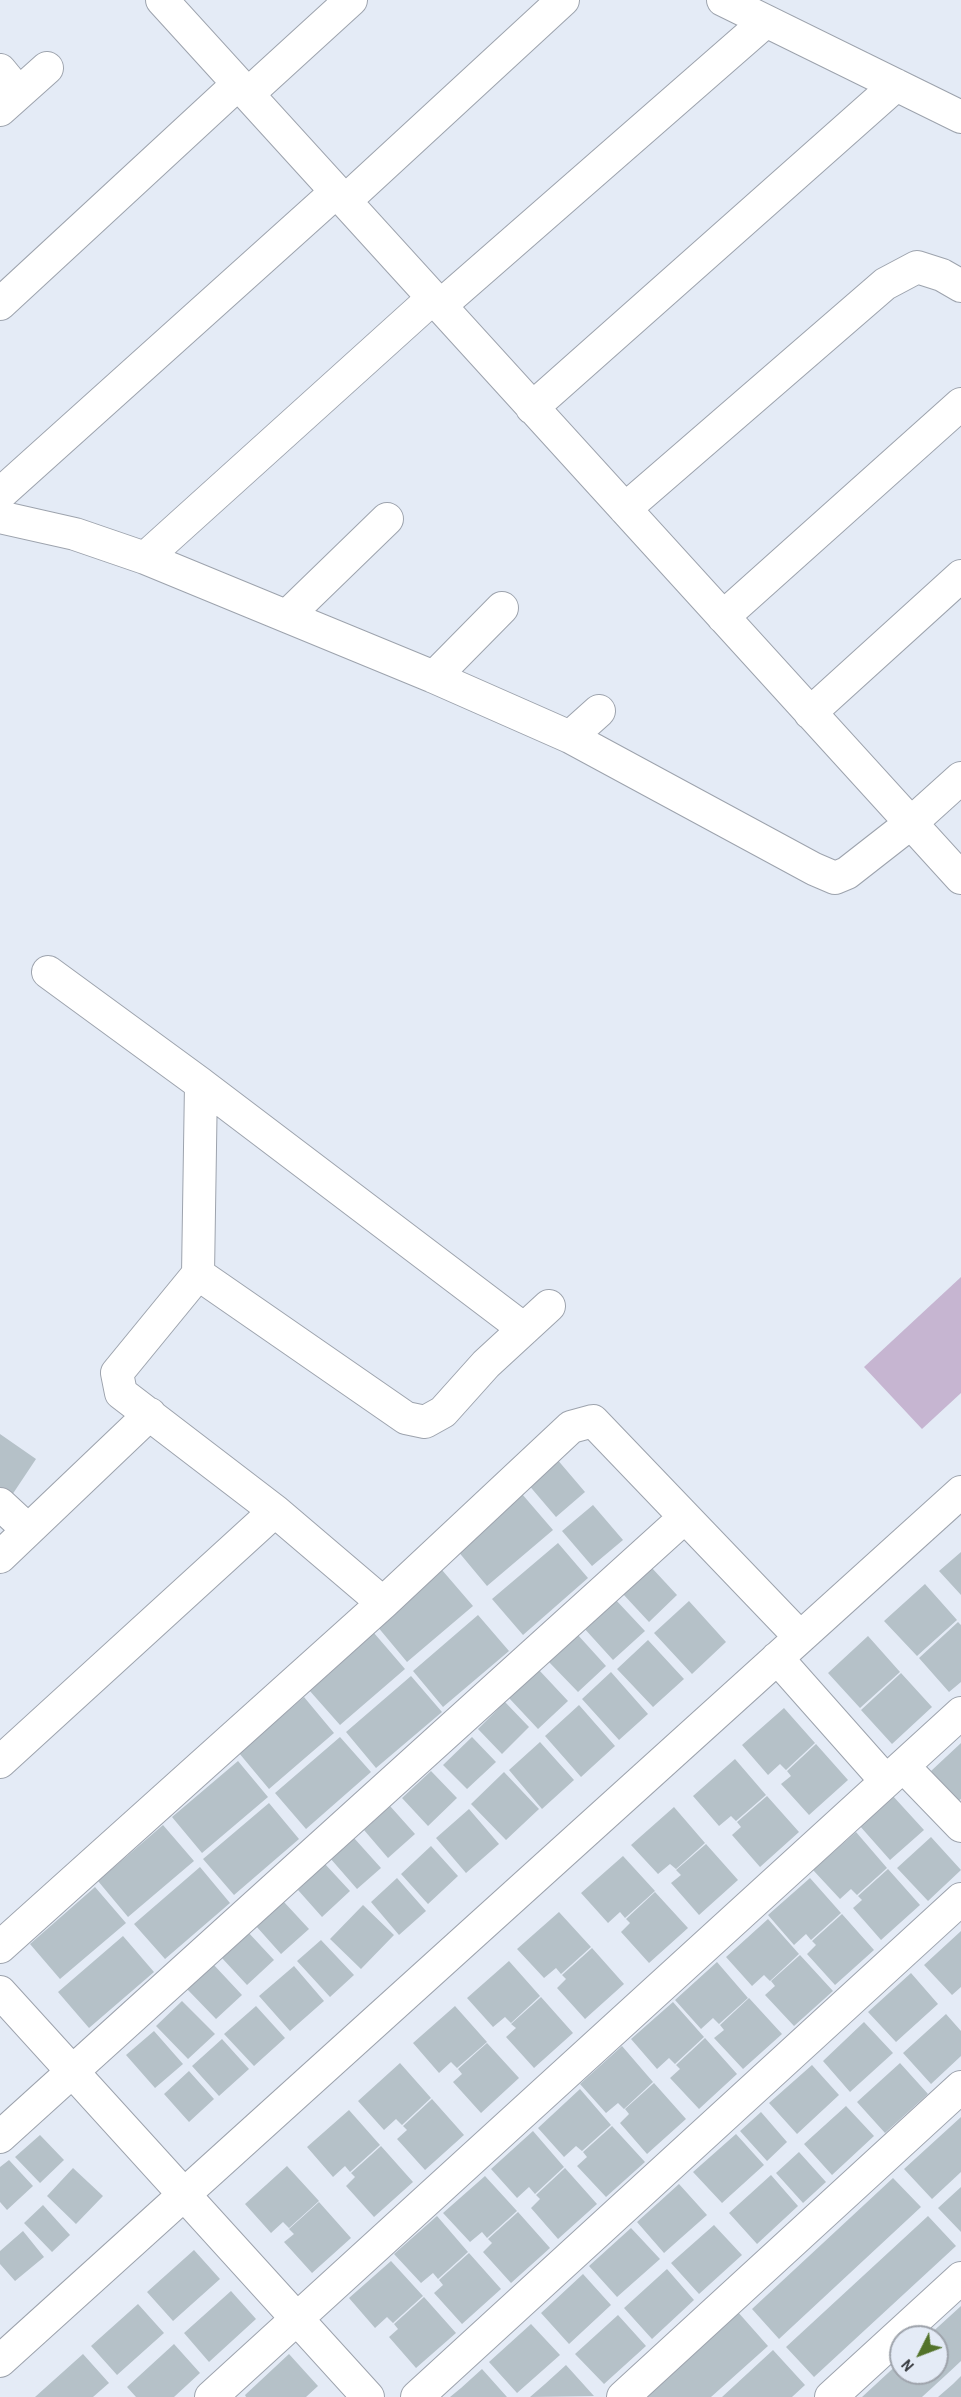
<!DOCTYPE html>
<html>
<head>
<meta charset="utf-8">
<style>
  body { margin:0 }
  #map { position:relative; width:961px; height:2397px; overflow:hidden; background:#e4ebf6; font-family:"Archivo Narrow",sans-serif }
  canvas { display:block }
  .north { position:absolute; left:889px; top:2325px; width:60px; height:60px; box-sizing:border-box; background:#e4ebf6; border:2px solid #9ea3ab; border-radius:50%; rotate:228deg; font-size:16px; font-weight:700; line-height:24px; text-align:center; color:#34373b }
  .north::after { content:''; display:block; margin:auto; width:21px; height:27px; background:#53732a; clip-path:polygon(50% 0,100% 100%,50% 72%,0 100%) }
</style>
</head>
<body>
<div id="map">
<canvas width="961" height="2397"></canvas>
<div class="north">N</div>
</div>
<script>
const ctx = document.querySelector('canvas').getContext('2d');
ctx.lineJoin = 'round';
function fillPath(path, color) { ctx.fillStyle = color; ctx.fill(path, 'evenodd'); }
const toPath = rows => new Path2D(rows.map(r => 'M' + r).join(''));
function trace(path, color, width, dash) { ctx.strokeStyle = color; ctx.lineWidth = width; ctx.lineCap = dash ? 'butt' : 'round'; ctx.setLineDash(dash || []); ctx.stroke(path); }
fillPath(toPath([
  [961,1277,961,1393,922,1429,864,1367]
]), '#c6b5d1');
fillPath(toPath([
  [0,1434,36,1459,12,1495,0,1487],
  [556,1458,585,1492,556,1517,527,1483],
  [522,1494,553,1530,487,1586,457,1550],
  [593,1505,623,1540,592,1566,562,1531],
  [558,1543,588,1578,523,1635,492,1599],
  [961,1552,961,1595,939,1571],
  [651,1567,677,1595,649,1622,623,1594],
  [442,1570,473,1606,407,1662,377,1626],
  [925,1584,957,1620,917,1656,884,1621],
  [614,1598,645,1631,613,1660,583,1627],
  [689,1601,726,1642,692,1674,654,1633],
  [478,1615,509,1651,443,1707,413,1671],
  [958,1622,961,1625,961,1682,949,1692,919,1658],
  [374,1633,405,1669,340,1725,309,1690],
  [577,1634,606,1666,578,1692,548,1661],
  [868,1636,900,1672,860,1708,828,1673],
  [648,1640,684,1679,653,1707,617,1669],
  [539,1670,568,1701,538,1729,509,1698],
  [611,1672,648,1714,619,1740,582,1699],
  [901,1673,932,1707,892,1744,861,1710],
  [411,1676,442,1712,376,1768,346,1732],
  [304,1697,334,1733,269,1789,239,1753],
  [505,1702,529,1727,502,1754,478,1729],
  [579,1705,615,1746,581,1777,545,1736],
  [784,1708,815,1743,786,1770,780,1764,768,1775,742,1745],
  [340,1737,371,1772,306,1829,275,1793],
  [472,1737,496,1762,467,1789,443,1765],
  [540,1742,574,1780,542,1809,509,1770],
  [961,1743,961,1799,958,1801,931,1771],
  [816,1744,848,1780,809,1815,781,1784,791,1776,787,1771],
  [735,1759,766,1795,736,1821,731,1816,719,1826,693,1796],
  [238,1761,268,1797,202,1853,172,1817],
  [431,1771,457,1798,428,1826,402,1798],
  [504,1772,539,1809,506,1840,471,1804],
  [892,1795,924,1830,890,1860,859,1825],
  [767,1796,799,1832,760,1867,732,1835,741,1827,737,1822],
  [269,1803,299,1839,234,1895,203,1859],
  [390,1806,415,1834,388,1858,364,1830],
  [674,1807,705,1843,676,1869,670,1864,658,1874,631,1845],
  [469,1809,499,1844,466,1873,436,1838],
  [163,1825,194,1861,128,1917,98,1881],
  [856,1832,887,1868,857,1895,851,1889,840,1899,813,1870],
  [931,1837,961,1870,928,1901,897,1868],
  [354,1838,381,1868,357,1889,330,1858],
  [706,1844,738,1880,699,1915,671,1883,681,1875,676,1870],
  [431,1846,458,1876,428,1904,401,1874],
  [623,1856,655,1891,625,1918,620,1912,608,1923,581,1893],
  [325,1864,350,1891,322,1917,298,1890],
  [200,1867,230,1903,165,1959,134,1924],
  [888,1869,920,1905,881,1940,853,1908,862,1900,858,1896],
  [397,1878,426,1911,399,1935,371,1902],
  [810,1878,841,1913,811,1940,806,1934,794,1945,768,1915],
  [95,1887,126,1923,60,1979,30,1944],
  [655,1892,688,1928,649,1963,621,1932,630,1923,626,1919],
  [284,1902,309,1929,281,1954,256,1926],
  [363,1905,394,1935,361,1969,330,1939],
  [559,1912,591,1947,561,1974,556,1968,544,1978,517,1949],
  [842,1914,874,1950,835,1985,807,1954,816,1945,812,1941],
  [768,1919,799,1954,770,1981,764,1975,752,1986,726,1957],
  [247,1931,274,1960,247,1985,221,1957],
  [961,1931,961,1987,952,1995,924,1965],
  [123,1936,154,1972,89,2028,58,1992],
  [321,1940,354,1975,330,1997,297,1961],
  [592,1948,624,1984,585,2019,557,1988,566,1979,562,1975],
  [800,1955,833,1991,794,2026,765,1995,775,1986,771,1981],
  [509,1961,540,1996,511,2023,505,2017,493,2027,467,1998],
  [717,1962,748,1998,719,2024,713,2018,701,2029,675,2000],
  [213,1964,242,1995,216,2019,187,1989],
  [294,1966,324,2001,290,2031,259,1996],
  [911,1973,938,2004,896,2042,868,2012],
  [541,1997,573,2033,534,2068,506,2037,516,2028,511,2024],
  [749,1998,782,2034,743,2069,714,2038,724,2030,720,2025],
  [182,2001,215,2034,188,2059,156,2026],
  [673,2002,704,2037,675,2064,669,2058,657,2069,631,2039],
  [256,2006,285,2038,254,2066,224,2034],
  [455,2006,487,2042,457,2068,451,2062,439,2073,413,2043],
  [946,2014,961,2031,961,2056,931,2084,903,2053],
  [864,2022,893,2053,850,2092,823,2061],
  [154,2031,183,2064,155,2088,126,2055],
  [705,2038,737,2074,699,2109,670,2078,680,2069,676,2065],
  [222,2039,249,2069,219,2096,192,2066],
  [487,2043,519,2078,481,2113,453,2082,462,2074,458,2069],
  [622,2046,653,2082,624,2109,618,2103,606,2113,580,2084],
  [400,2063,431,2098,402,2125,396,2119,384,2130,358,2101],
  [900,2063,928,2094,885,2133,857,2102],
  [812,2065,839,2095,797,2134,769,2103],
  [189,2071,214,2099,189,2122,164,2094],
  [654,2083,686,2119,647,2154,620,2123,629,2114,625,2109],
  [580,2089,611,2125,582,2151,576,2146,564,2157,538,2128],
  [432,2099,464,2135,425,2170,397,2139,407,2130,403,2126],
  [846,2106,874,2136,832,2175,804,2144],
  [349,2110,380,2145,350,2172,345,2166,333,2177,307,2147],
  [761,2112,787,2142,767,2161,740,2131],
  [961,2117,961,2172,932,2199,904,2169],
  [612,2126,645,2162,606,2197,577,2166,587,2157,583,2152],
  [533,2131,564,2167,535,2194,529,2187,517,2198,491,2169],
  [736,2134,764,2165,722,2203,693,2172],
  [40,2135,64,2160,40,2183,15,2157],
  [381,2146,413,2182,374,2217,346,2186,355,2177,351,2173],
  [799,2152,826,2182,803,2203,776,2173],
  [9,2160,33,2186,7,2210,0,2202,0,2167],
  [287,2166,319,2201,289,2228,283,2222,271,2233,245,2204],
  [73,2168,103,2196,76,2224,47,2196],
  [565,2168,597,2204,558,2239,531,2208,540,2199,536,2195],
  [771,2175,798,2206,757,2244,729,2213],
  [485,2176,517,2211,487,2238,482,2232,470,2242,443,2213],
  [893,2178,921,2207,779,2339,752,2309],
  [679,2184,707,2215,664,2253,637,2222],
  [961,2187,961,2232,938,2208],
  [319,2202,351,2238,312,2273,284,2242,294,2234,289,2229],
  [43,2205,70,2235,52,2252,24,2223],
  [518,2212,550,2248,511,2283,483,2252,492,2243,488,2239],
  [437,2216,468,2252,438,2279,433,2273,421,2283,394,2254],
  [928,2216,956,2246,814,2377,786,2347],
  [714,2225,742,2255,699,2294,671,2263],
  [631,2228,660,2259,617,2297,589,2266],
  [23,2231,44,2257,15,2281,0,2264,0,2251],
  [194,2250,220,2279,173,2321,147,2292],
  [469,2253,501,2289,462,2324,434,2293,443,2285,439,2280],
  [391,2261,423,2296,393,2323,387,2317,375,2328,349,2298],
  [667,2269,694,2300,652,2339,624,2308],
  [583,2274,611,2305,569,2344,541,2313],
  [231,2291,256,2319,209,2362,184,2333],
  [424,2297,456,2333,416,2368,389,2337,398,2329,394,2324],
  [138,2304,164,2333,117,2375,91,2346],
  [961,2306,961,2361,946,2375,922,2397,862,2397,901,2361,901,2373,937,2373,937,2337,927,2337],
  [737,2311,768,2346,711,2397,643,2397],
  [618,2315,646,2346,604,2384,575,2354],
  [531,2324,560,2355,517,2393,489,2362],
  [174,2344,200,2373,174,2397,136,2397,127,2387],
  [773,2350,805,2385,792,2397,722,2397],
  [83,2354,109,2383,93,2397,35,2397],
  [289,2354,318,2386,306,2397,246,2397,245,2395],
  [566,2365,594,2396,530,2397,545,2384],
  [482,2369,507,2397,450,2397,461,2388],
  [961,2376,961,2397,938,2397,953,2384]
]), '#b5c1c8');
const minor = toPath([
  [162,0,961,878],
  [723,0,961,117],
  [0,70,19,93],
  [248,94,351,0],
  [0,110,47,68],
  [345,201,563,0],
  [0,304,238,84],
  [440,306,765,22],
  [532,408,896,85],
  [0,494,336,192],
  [625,509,885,284,917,267,942,275,961,286],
  [0,517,75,534,145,558,434,677,570,737,814,869,835,878,847,873,911,823,961,778],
  [145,558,433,298],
  [288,615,387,519],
  [723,617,961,404],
  [434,677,502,608],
  [810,713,961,576],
  [570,737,599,711],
  [48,972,201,1084,198,1274,117,1373,121,1393,275,1511,383,1603],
  [201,1084,524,1329],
  [198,1274,406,1418,425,1422,443,1412,486,1364,549,1306],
  [0,1504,28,1530],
  [0,1557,150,1414],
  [777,1658,886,1781],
  [0,1762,275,1511],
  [903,1766,961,1826],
  [0,1947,383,1603,571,1427,593,1421,800,1637],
  [0,1992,368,2397],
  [0,2137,684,1518],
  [0,2361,961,1492],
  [211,2397,961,1713],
  [417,2397,961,1899],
  [623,2397,961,2087],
  [831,2397,961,2278]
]);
trace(minor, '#9da3ad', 34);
trace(minor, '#fff', 32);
</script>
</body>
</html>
